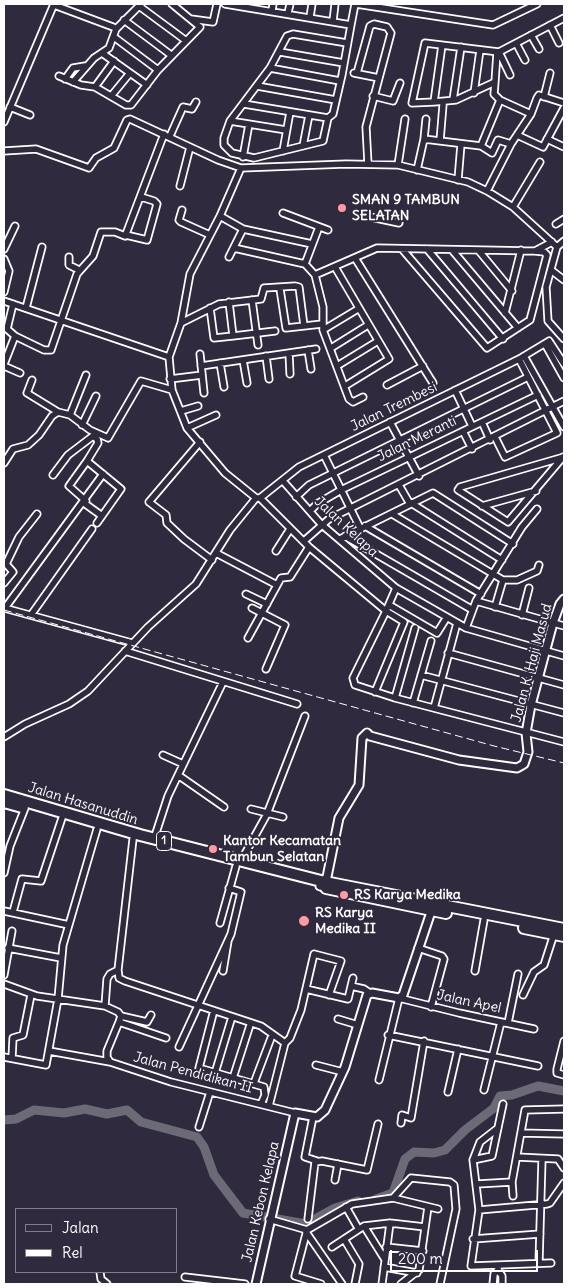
<!DOCTYPE html>
<html>
<head>
<meta charset="utf-8">
<style>
  body { margin:0 }
  #map { position:relative; width:568px; height:1288px; overflow:hidden; background:#2f2a3d; font-family:Delius,sans-serif }
  canvas { display:block }
  .frame { position:absolute; inset:0; border:5px solid #fff; pointer-events:none }
  .legend { position:absolute; left:15px; top:1208px; width:162px; height:65px; box-sizing:border-box; background:#2f2a3d; border:1px solid #827f8b; margin:0; padding:6px 9px; list-style:none; font-size:15px; color:#fff }
  .legend li { display:flex; align-items:center; gap:10px; height:25px }
  .legend b { width:25px; border:1px solid #827f8b }
  .scale { position:absolute; left:390px; top:1250px; width:148px; height:22px; box-sizing:border-box; border:2px solid #fff; border-top:0; padding-left:6px; font-size:15px; line-height:18px; white-space:nowrap; color:#fff; -webkit-text-stroke:4px #2f2a3d; paint-order:stroke }
</style>
</head>
<body>
<div id="map">
<canvas width="568" height="1288"></canvas>
<div class="frame"></div>
<ul class="legend">
<li><b style="height:6px;background:#2f2a3d"></b>Jalan</li>
<li><b style="height:6px;background:#fff"></b>Rel</li>
</ul>
<div class="scale">200 m</div>
</div>
<script>
const ctx = document.querySelector('canvas').getContext('2d');
ctx.lineJoin = 'round';
const toPath = rows => new Path2D(rows.map(r => 'M' + r).join(''));
function trace(path, color, width, dash) { ctx.strokeStyle = color; ctx.lineWidth = width; ctx.lineCap = dash ? 'butt' : 'round'; ctx.setLineDash(dash || []); ctx.stroke(path); }
function label(font, color, halo, rows, align = 'center') {
  ctx.font = font + ' Delius,sans-serif'; ctx.lineWidth = 4; ctx.setLineDash([]); ctx.textBaseline = 'middle'; ctx.strokeStyle = halo; ctx.fillStyle = color; for (const [text, x, y, turn = 0] of rows) {
    ctx.save(); ctx.translate(x, y); ctx.rotate((+turn || 0) * Math.PI / 180); ctx.textAlign = isNaN(turn) ? turn : align; if (halo) ctx.strokeText(text, 0, 0); ctx.fillText(text, 0, 0); ctx.restore();
  }
}
trace(toPath([
  [4,1120,16,1119,34,1110,64,1113,85,1109,107,1114,127,1110,141,1122,197,1137,204,1147,214,1175,243,1213,306,1224,335,1208,358,1201],
  [376,1199,393,1193,405,1159,414,1152,434,1153,445,1150,465,1130,494,1108,500,1096,512,1095,538,1086,564,1091]
]), '#6d6a77', 9);
const minor = toPath([
  [225,4,351,25],
  [356,4,493,25,537,4],
  [54,5,113,27],
  [139,6,185,40],
  [272,11,273,4],
  [288,13,290,4],
  [310,17,312,4],
  [191,19,213,22],
  [124,20,171,55],
  [333,21,335,4],
  [213,22,217,4],
  [550,25,559,43],
  [531,35,539,49],
  [114,37,158,70],
  [347,43,293,34,287,36,270,68,230,121,224,138,224,145,232,153,254,158,323,141,328,118,333,114,342,75,351,25,355,4],
  [516,43,525,60],
  [442,45,434,102,456,100,495,82,497,52],
  [280,52,344,63],
  [499,52,510,75],
  [102,53,147,85],
  [270,68,340,81],
  [354,73,379,78,366,127,368,164],
  [357,73,370,26,374,24,387,27,391,33,379,78],
  [59,76,81,85,95,87,126,105,131,105,158,70,200,27,172,4],
  [65,79,73,68,85,66],
  [73,82,94,58,109,48,116,29,141,4],
  [495,82,494,94,500,100],
  [257,86,336,100],
  [95,87,114,61],
  [474,93,480,50],
  [112,95,130,73],
  [373,96,393,101,400,83],
  [544,97,550,73],
  [453,100,461,47],
  [434,102,412,103,425,43,499,52,564,18],
  [244,104,328,118],
  [10,107,30,115],
  [230,121,286,130],
  [4,122,54,4],
  [517,135,543,147,564,108],
  [170,136,183,107,192,109,196,102],
  [424,139,426,119],
  [547,139,564,147],
  [440,141,443,105],
  [303,146,309,115],
  [481,146,500,100,531,114],
  [4,151,36,149,89,168,96,158,114,148,127,120,130,119,218,160,241,168,346,164,398,165,468,182,487,191,513,207,557,247],
  [283,151,290,112],
  [243,157,249,124],
  [398,165,405,119],
  [241,168,220,216,190,274,181,323,169,357,172,390,187,428,225,473,256,498,260,498,299,467,519,359,549,341,564,364],
  [417,170,424,139,481,146,492,153,498,140,511,144],
  [458,180,461,144],
  [180,186,190,147],
  [487,191,511,144,531,114,537,98,539,95,564,103],
  [513,207,540,162],
  [182,210,179,220,181,222,210,235],
  [283,213,328,230],
  [220,216,243,229,312,244],
  [366,216,399,223],
  [556,224,564,219],
  [126,235,147,240,157,204,154,201,141,197],
  [564,241,557,247,546,287,548,321,564,339],
  [234,248,305,264,315,275,323,307,323,330,349,399,353,402,363,397],
  [4,249,15,226],
  [427,249,503,339],
  [452,250,518,328],
  [479,251,512,291],
  [535,251,552,242],
  [69,257,69,265,79,270],
  [229,257,243,229],
  [355,258,433,383],
  [4,259,9,271,4,292],
  [305,264,319,227],
  [335,267,389,359,345,386],
  [551,270,564,280],
  [315,275,377,248,535,251,544,252,547,255,530,320,487,348,402,249],
  [280,289,286,328,322,324],
  [252,300,258,345],
  [4,301,169,357],
  [13,304,7,329,15,336,44,350,51,350,77,274,93,256,101,232,115,232,125,236,126,234,164,134],
  [26,308,42,247],
  [210,308,214,338,233,336,229,302],
  [505,313,521,250],
  [181,323,219,304,261,299,264,288,295,286,299,287,304,326],
  [323,330,358,309],
  [233,336,275,331],
  [545,344,564,378],
  [331,348,368,325],
  [308,350,311,369],
  [289,353,290,374],
  [200,354,204,393],
  [266,356,269,379],
  [524,356,564,427],
  [243,360,247,383],
  [220,363,224,387],
  [4,364,15,336],
  [4,366,20,373],
  [201,366,316,349],
  [337,366,378,341],
  [170,379,202,375],
  [32,380,27,393,58,412],
  [387,385,423,366],
  [455,390,472,426],
  [181,411,198,406],
  [70,415,86,375],
  [390,422,419,476],
  [482,422,490,440],
  [82,425,96,396],
  [187,428,216,415],
  [463,431,472,449],
  [495,437,505,457,557,433,519,359],
  [200,442,149,502,166,515,167,523,184,539,212,560],
  [324,455,360,528],
  [563,457,508,522,458,490,460,487,564,457],
  [4,463,13,449,28,445,39,435,52,416,58,412,70,415,90,430,108,438,141,381,172,390],
  [53,475,68,455,93,436,97,439,98,443,87,461],
  [283,481,321,524,396,588,466,628,564,656],
  [399,485,410,504],
  [296,497,309,485,528,377],
  [260,498,309,547,386,611,404,622,375,692],
  [86,501,69,486,87,461,121,489,97,523],
  [84,503,102,516],
  [411,503,502,560],
  [482,506,536,491],
  [310,511,317,504,341,490,538,395],
  [392,514,503,580,517,580,537,571,539,565],
  [365,526,481,594],
  [345,536,471,609],
  [340,539,433,493,513,544],
  [304,541,329,519,564,401],
  [276,551,290,529],
  [216,553,277,585],
  [4,583,13,572,6,564,19,537,37,514],
  [396,588,386,611,353,678,355,685,395,698,564,742],
  [246,594,267,604],
  [476,601,564,626],
  [389,605,437,633,447,617],
  [495,607,503,580],
  [4,608,132,643],
  [5,608,103,474],
  [252,608,285,625,266,669],
  [31,615,92,529],
  [522,615,529,588],
  [466,628,476,601,522,527,537,509],
  [248,638,281,578,290,577,309,547],
  [125,651,297,704],
  [448,653,564,685],
  [421,675,564,713],
  [395,698,415,628],
  [413,703,431,641],
  [434,708,457,623],
  [4,737,25,724,69,704,88,691,148,627,196,584,230,530,256,498],
  [163,755,183,764],
  [178,775,224,807],
  [251,809,283,817],
  [154,839,168,796,223,682],
  [241,861,267,814,305,716],
  [4,873,10,846,25,808],
  [4,911,69,925],
  [13,912,22,879,41,881,62,818],
  [220,923,236,866],
  [8,948,61,958],
  [418,948,442,956,444,959,431,1007],
  [118,970,119,978,125,981,261,1026,285,1043],
  [223,971,228,941],
  [475,971,484,920],
  [4,975,12,931],
  [4,984,37,996,105,1006,118,1012,121,1016,119,1022,107,1051,107,1057,110,1062,171,1082,295,1113],
  [351,986,364,989,370,993],
  [306,989,348,999,353,978],
  [523,995,534,972,544,965,554,934],
  [105,1006,107,979,110,974,118,970,133,839],
  [213,1014,199,1068,264,1087,265,1095,261,1104],
  [121,1016,147,1022,151,1015],
  [338,1019,358,1025],
  [119,1022,166,1038],
  [508,1023,518,974],
  [388,1035,538,1066],
  [564,1041,557,1069,557,1073,564,1075],
  [179,1047,231,934,241,892,229,888],
  [49,1051,110,1062],
  [4,1057,46,1065,58,999,63,945,97,829],
  [12,1058,13,1038,23,1035,31,995],
  [316,1065,343,1072],
  [215,1073,231,1020],
  [233,1078,250,1025],
  [379,1080,399,998,459,1013,534,1029],
  [254,1083,271,1038],
  [484,1090,501,1022],
  [448,1092,458,1049],
  [269,1106,285,1043,290,1038,301,1010,314,954,341,961,329,995],
  [313,1117,305,1157,317,1161],
  [401,1123,402,1115,411,1118,424,1041],
  [199,1127,210,1092],
  [498,1128,480,1142,473,1160,479,1210,471,1266,551,1263],
  [521,1133,564,1134],
  [517,1157,558,1159,564,1168],
  [473,1160,492,1156,503,1104],
  [335,1180,338,1164],
  [512,1182,513,1196],
  [477,1184,512,1182,525,1110,564,1109],
  [393,1198,438,1209],
  [346,1207,358,1228],
  [479,1210,547,1204,550,1203,564,1183],
  [269,1219,307,1230],
  [308,1219,315,1162,322,1161,367,1170,378,1124],
  [364,1226,384,1258],
  [306,1232,342,1284],
  [344,1239,359,1264,355,1284],
  [473,1239,540,1234],
  [332,1247,364,1226,390,1223,425,1227],
  [386,1247,423,1251],
  [539,1262,542,1159],
  [498,1266,498,1270,502,1276,502,1284],
  [384,1267,417,1273],
  [100,1272,101,1279,107,1284],
  [185,1277,245,1284],
  [321,1284,295,1276,307,1230,352,1204,393,1198,411,1178,450,1182,454,1185,456,1209,440,1284],
  [382,1284,390,1223],
  [401,1284,419,1270,428,1207],
  [493,1284,494,1274,498,1270]
]);
const tertiary = toPath([
  [320,886,327,877,339,818,359,785,362,738,367,733,370,736,459,760,517,768,524,764,528,752,526,733,531,705,553,623,560,604,564,599],
  [256,1284,295,1113,317,1117,325,1110,345,1067,367,995,372,993,399,998,403,995,433,906]
]);
const trunk = toPath([
  [4,795,140,835,325,882,564,929],
  [4,802,22,807],
  [326,888,446,913],
  [524,928,564,936]
]);
trace(minor, '#fff', 9);
trace(tertiary, '#fff', 11);
trace(trunk, '#fff', 14);
trace(minor, '#2f2a3d', 5.5);
trace(tertiary, '#2f2a3d', 7);
trace(trunk, '#2f2a3d', 10);
trace(toPath([
  [4,610,494,746,564,763]
]), '#fff', 1, [8, 4]);
for (const [x, y, r, color] of [
  [342,208,5,"#ff9aa2"],
  [213,849,5,"#ff9aa2"],
  [344,895,5,"#ff9aa2"],
  [304,921,6,"#ff9aa2"]
]) { const dot = new Path2D(); dot.arc(x, y, r, 0, 2 * Math.PI); ctx.fillStyle = color; ctx.fill(dot); trace(dot, '#2f2a3d', 2); }
for (const [x, y, w] of [
  [164,841,15]
]) { const box = new Path2D(); box.roundRect(x - w / 2, y - 9.5, w, 19, 4); ctx.fillStyle = '#2f2a3d'; ctx.fill(box); trace(box, '#fff', 1); }
label('bold 12px', '#fff', null, [
  ["1",164,841]
]);
label('bold 14px', '#fff', '#2f2a3d', [
  ["SMAN 9 TAMBUN",352,200],
  ["SELATAN",352,216],
  ["Kantor Kecamatan",223,841],
  ["Tambun Selatan",223,857],
  ["RS Karya Medika",354,895],
  ["RS Karya",315,913],
  ["Medika II",315,929]
], 'left');
label('14px', '#fff', '#2f2a3d', [
  ["Jalan Trembesi",394,407,-26],
  ["Jalan Meranti",417,439,-26],
  ["Jalan Kelapa",346,527,43],
  ["Jalan K. Haji Masud",532,663,-75],
  ["Jalan Hasanuddin",83,804,17],
  ["Jalan Apel",469,1002,12],
  ["Jalan Pendidikan II",193,1073,15],
  ["Jalan Kebon Kelapa",261,1202,-77]
]);
</script>
</body>
</html>
